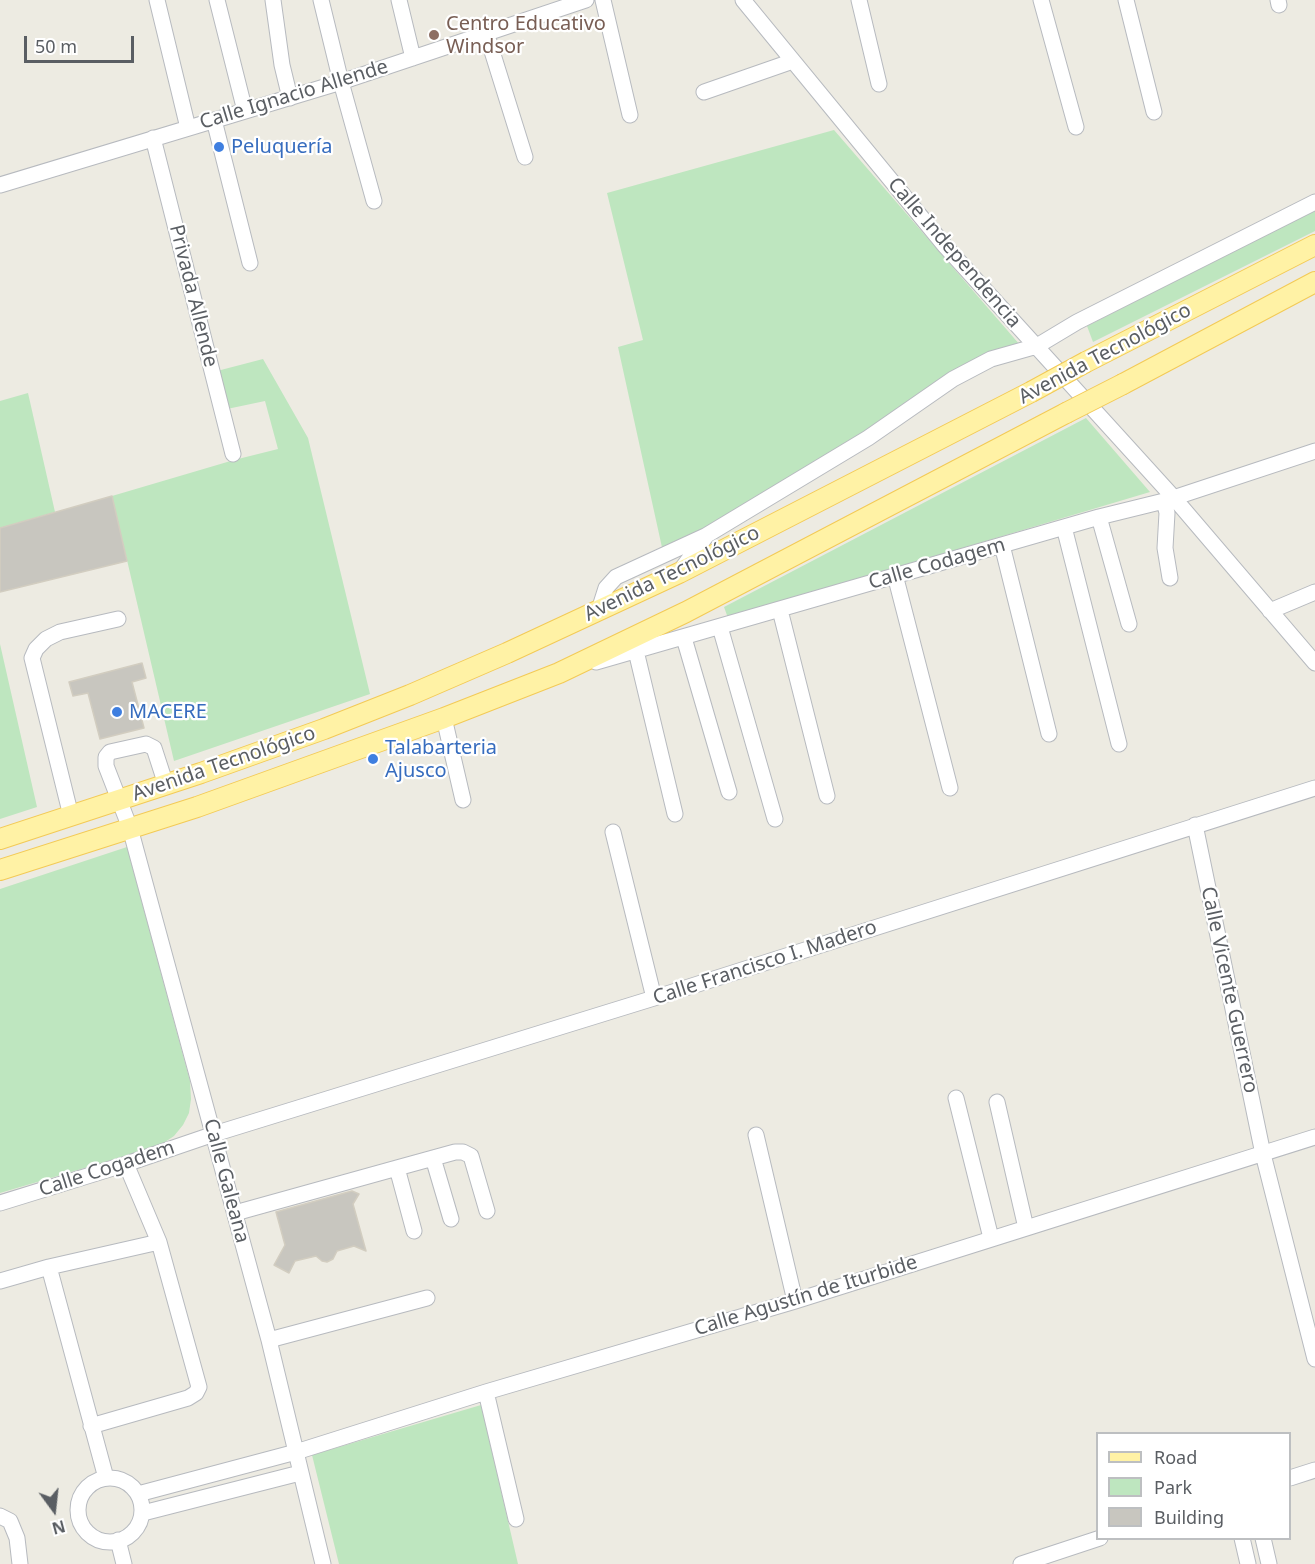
<!DOCTYPE html>
<html>
<head>
<meta charset="utf-8">
<style>
  body { margin:0 }
  #map { position:relative; width:1315px; height:1564px; overflow:hidden; background:#edebe2; font-family:"Noto Sans",sans-serif }
  canvas { display:block }
  .legend { position:absolute; left:1096px; top:1432px; width:195px; height:108px; box-sizing:border-box; background:#fff; border:2px solid #bdbfc1; margin:0; padding:8px 10px; list-style:none; font-size:18px; color:#5a5e63 }
  .legend li { display:flex; align-items:center; gap:12px; height:30px }
  .legend b { width:30px; border:2px solid #bdbfc1 }
  .north { position:absolute; left:24px; top:1480px; width:60px; height:60px; -webkit-text-stroke:4px #fff; paint-order:stroke; rotate:165deg; font-size:16px; font-weight:700; line-height:24px; text-align:center; color:#5a5e63 }
  .north::after { content:''; display:block; margin:auto; width:21px; height:27px; background:#5a5e63; clip-path:polygon(50% 0,100% 100%,50% 72%,0 100%) }
  .scale { position:absolute; left:24px; top:36px; width:110px; height:27px; box-sizing:border-box; border:3px solid #5a5e63; border-top:0; padding-left:8px; font-size:18px; line-height:21px; white-space:nowrap; color:#5a5e63; -webkit-text-stroke:4px #fff; paint-order:stroke }
</style>
</head>
<body>
<div id="map">
<canvas width="1315" height="1564"></canvas>
<ul class="legend">
<li><b style="height:8px;background:#fff2a5"></b>Road</li>
<li><b style="height:16px;background:#bee6bf"></b>Park</li>
<li><b style="height:16px;background:#c8c6bf"></b>Building</li>
</ul>
<div class="north">N</div>
<div class="scale">50 m</div>
</div>
<script>
const ctx = document.querySelector('canvas').getContext('2d');
ctx.lineJoin = 'round';
function fillPath(path, color) { ctx.fillStyle = color; ctx.fill(path, 'evenodd'); }
const toPath = rows => new Path2D(rows.map(r => 'M' + r).join(''));
function trace(path, color, width, dash) { ctx.strokeStyle = color; ctx.lineWidth = width; ctx.lineCap = dash ? 'butt' : 'round'; ctx.setLineDash(dash || []); ctx.stroke(path); }
function label(font, color, halo, rows, align = 'center') {
  ctx.font = font + ' "Noto Sans",sans-serif'; ctx.lineWidth = 4.5; ctx.setLineDash([]); ctx.textBaseline = 'middle'; ctx.strokeStyle = halo; ctx.fillStyle = color; for (const [text, x, y, turn = 0] of rows) {
    ctx.save(); ctx.translate(x, y); ctx.rotate((+turn || 0) * Math.PI / 180); ctx.textAlign = isNaN(turn) ? turn : align; if (halo) ctx.strokeText(text, 0, 0); ctx.fillText(text, 0, 0); ctx.restore();
  }
}
fillPath(toPath([
  [834,130,1020,345,959,367,875,425,706,530,663,552,618,347,643,340,607,193],
  [1315,210,1315,231,1093,342,1087,326],
  [263,359,308,438,370,694,174,761,112,496,234,460,278,449,265,401,227,409,217,371],
  [28,393,55,512,0,528,0,401],
  [1086,418,1150,492,728,618,724,607],
  [0,644,37,807,0,819],
  [127,847,190,1081,191,1099,189,1113,183,1125,174,1136,159,1146,0,1193,0,889],
  [481,1405,518,1564,339,1564,312,1455]
]), '#bee6bf');
const building = toPath([
  [112,496,127,561,0,592,0,528,112,496],
  [142,663,146,678,132,682,144,728,100,739,88,693,73,696,69,682,142,663],
  [352,1191,359,1194,353,1204,366,1251,354,1246,337,1251,333,1259,327,1262,322,1261,316,1256,295,1261,289,1273,274,1265,285,1245,276,1212,352,1191]
]);
fillPath(building, '#c8c6bf');
trace(building, '#d2cdc0', 1.5);
const minor = toPath([
  [157,0,188,128],
  [217,0,245,111],
  [273,0,282,65,290,98],
  [321,0,341,82,374,201],
  [399,0,413,58],
  [603,0,630,115],
  [743,0,945,246,1174,498,1315,663],
  [859,0,879,84],
  [1041,0,1076,127],
  [1126,0,1154,112],
  [1278,0,1279,5],
  [486,32,525,157],
  [704,92,793,61],
  [214,120,250,263],
  [153,138,233,454],
  [0,185,341,82,586,0],
  [1164,501,1167,513,1165,548,1170,578],
  [1099,517,1129,624],
  [1064,527,1119,744],
  [1002,545,1049,734],
  [680,571,707,535,868,438,953,379,991,359,1037,346,1077,322,1315,202],
  [895,575,950,788],
  [599,610,606,588,616,577,705,536],
  [780,610,827,796],
  [1270,611,1315,592],
  [720,627,775,819],
  [684,638,729,792],
  [636,651,675,814],
  [596,662,1099,517,1164,501,1315,451],
  [444,718,463,800],
  [166,785,154,748,146,744,110,752,106,757,106,766,130,828,269,1340,323,1564],
  [71,816,32,658,36,649,46,639,60,632,118,619],
  [1195,825,1263,1154,1315,1359],
  [613,832,654,998],
  [956,1098,991,1238],
  [997,1102,1026,1228],
  [756,1135,795,1301],
  [433,1158,451,1219],
  [126,1164,159,1242],
  [397,1168,414,1231],
  [0,1203,126,1164,214,1134,654,998,1315,788],
  [235,1213,397,1168,455,1152,463,1152,471,1156,487,1211],
  [49,1267,106,1478],
  [0,1281,49,1267,159,1242,199,1387,196,1393,188,1398,91,1426],
  [269,1340,427,1298],
  [486,1392,516,1519],
  [1290,1478,1315,1470],
  '78 1510a32 32 0 1 1 64 0a32 32 0 1 1-64 0Z',
  [138,1494,296,1452,486,1392,795,1301,1315,1137],
  [143,1513,300,1473],
  [0,1516,10,1521,17,1538,20,1564],
  [1242,1538,1248,1564],
  [1263,1538,1269,1564],
  [118,1540,124,1564],
  [1021,1564,1100,1538]
]);
const major = toPath([
  [1086,362,1315,245],
  [1123,384,1315,282],
  [0,839,201,773,324,729,410,695,507,653,679,573,1031,392],
  [0,870,197,807,444,718,559,673,686,612,1066,413]
]);
trace(minor, '#b7babf', 17);
trace(major, '#f3ca56', 22);
trace(minor, '#fff', 15);
trace(major, '#fff2a5', 20);
const majorBridge = toPath([
  [1031,392,1086,362],
  [1066,413,1123,384]
]);
trace(majorBridge, '#f3ca56', 22, []);
trace(majorBridge, '#fff2a5', 20);
for (const [x, y, r, color] of [
  [434,35,6,"#8d6e63"],
  [219,147,6,"#3f7fe0"],
  [117,712,6,"#3f7fe0"],
  [373,759,6,"#3f7fe0"]
]) { const dot = new Path2D(); dot.arc(x, y, r, 0, 2 * Math.PI); ctx.fillStyle = color; ctx.fill(dot); trace(dot, '#fff', 2); }
label('20px', '#785e54', '#fff', [
  ["Centro Educativo",446,24],
  ["Windsor",446,47]
], 'left');
label('20px', '#5a5e63', '#fff', [
  ["Calle Ignacio Allende",294,95,-17],
  ["Calle Independencia",954,253,49],
  ["Privada Allende",193,296,76],
  ["Avenida Tecnológico",1105,354,-28],
  ["Calle Codagem",937,564,-16],
  ["Avenida Tecnológico",672,574,-26],
  ["Avenida Tecnológico",224,764,-19],
  ["Calle Francisco I. Madero",765,963,-18],
  ["Calle Vicente Guerrero",1229,990,78],
  ["Calle Cogadem",107,1169,-18],
  ["Calle Galeana",226,1181,75],
  ["Calle Agustín de Iturbide",806,1296,-17]
]);
label('20px', '#366cbe', '#fff', [
  ["Peluquería",231,147],
  ["MACERE",129,712],
  ["Talabarteria",385,748],
  ["Ajusco",385,771]
], 'left');
</script>
</body>
</html>
